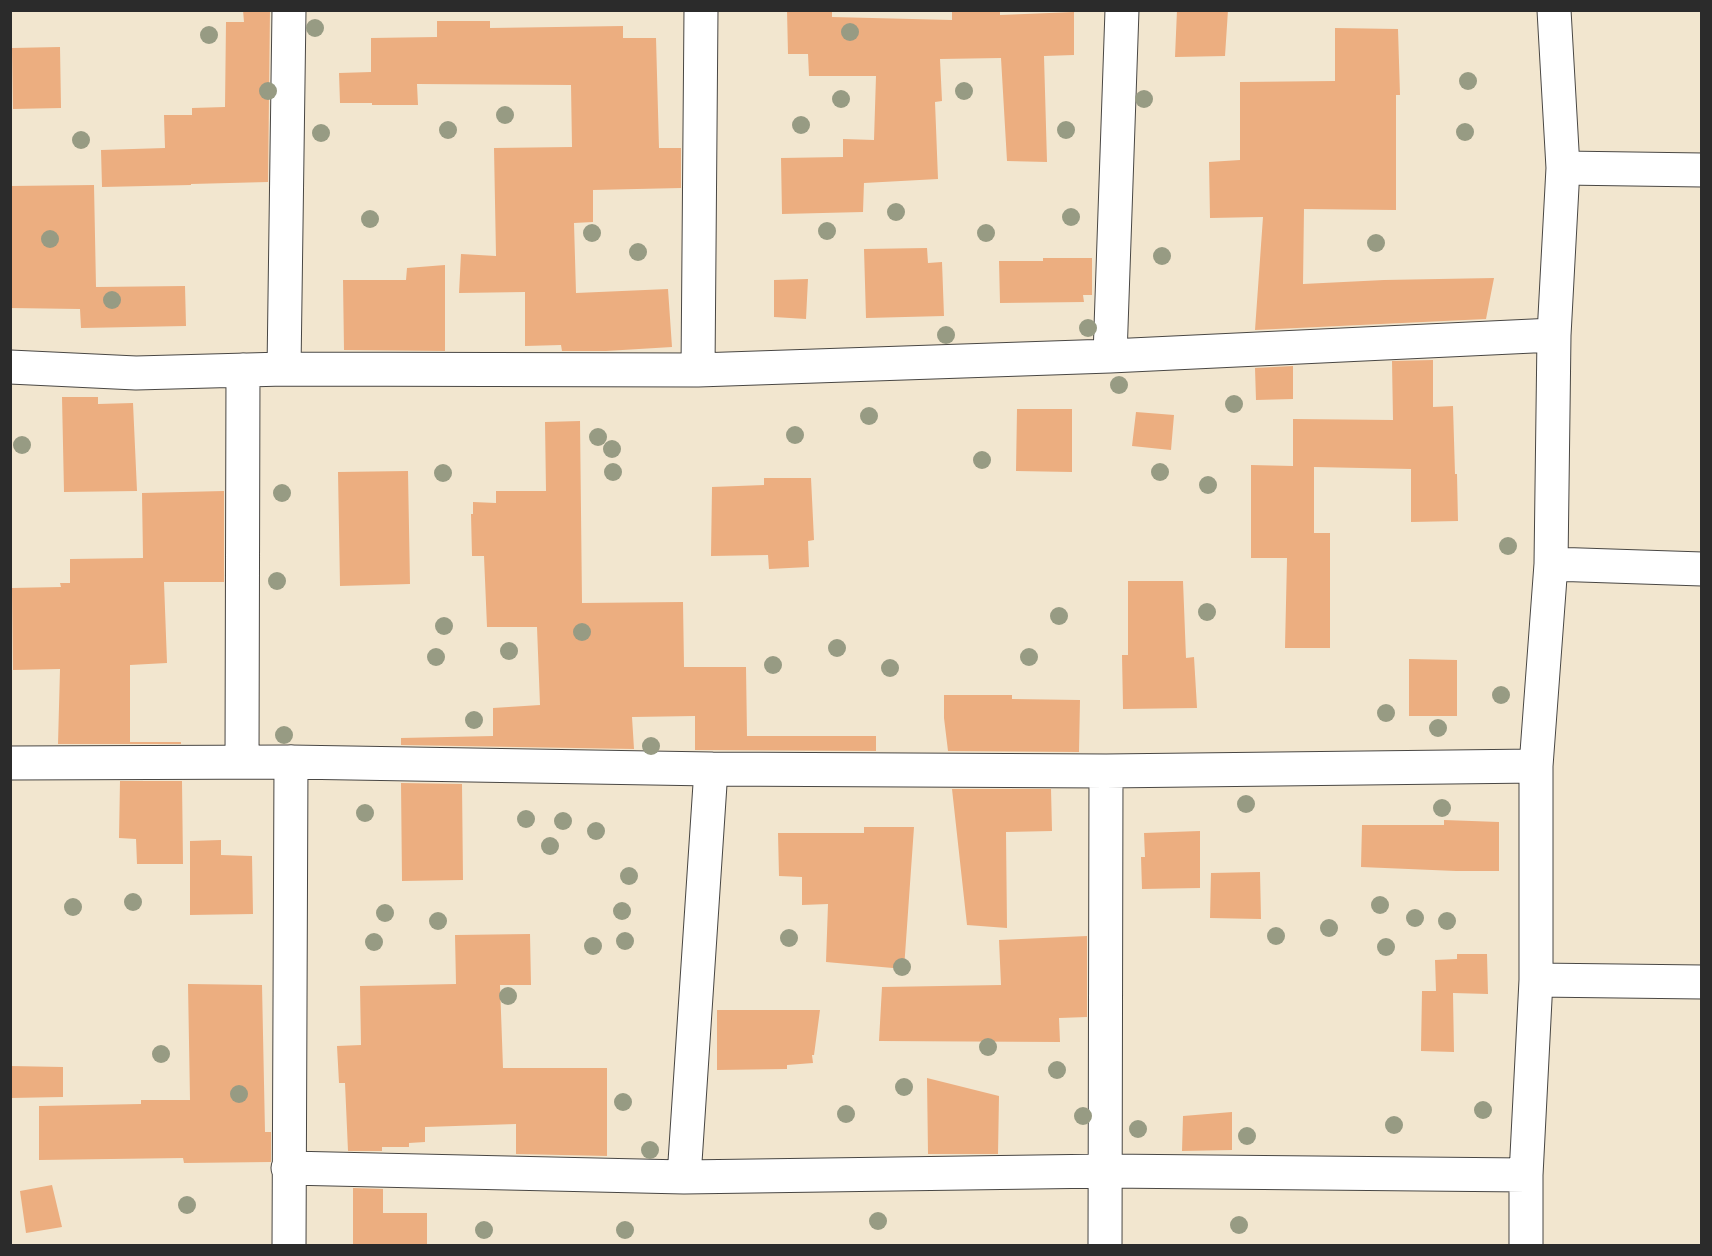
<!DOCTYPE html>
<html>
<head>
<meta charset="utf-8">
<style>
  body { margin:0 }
  #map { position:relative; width:1712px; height:1256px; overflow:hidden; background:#f2e6cf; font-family:"IM FELL DW Pica",serif }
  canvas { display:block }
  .frame { position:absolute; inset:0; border:12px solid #2b2b2b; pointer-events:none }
</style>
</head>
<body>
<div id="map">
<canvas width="1712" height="1256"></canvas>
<div class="frame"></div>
</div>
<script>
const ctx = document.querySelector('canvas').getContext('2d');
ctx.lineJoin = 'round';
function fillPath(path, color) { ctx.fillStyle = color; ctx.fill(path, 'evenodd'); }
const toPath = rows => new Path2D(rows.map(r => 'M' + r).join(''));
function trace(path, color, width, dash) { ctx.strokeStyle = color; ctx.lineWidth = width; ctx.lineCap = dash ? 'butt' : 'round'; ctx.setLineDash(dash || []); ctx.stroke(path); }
fillPath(toPath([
  [243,10,270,10,268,182,191,184,191,185,102,187,101,150,165,148,164,115,192,115,192,108,225,107,226,22,244,22],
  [787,10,832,10,832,17,952,20,952,10,1000,10,1000,15,1074,12,1074,55,1044,56,1047,162,1007,161,1001,58,940,59,942,101,935,102,938,179,864,183,863,212,782,214,781,158,843,157,843,139,874,140,876,76,809,76,808,54,788,54],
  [1177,10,1228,10,1225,56,1175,57],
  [437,21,490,21,490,28,623,26,623,38,656,38,659,148,681,148,681,188,593,190,593,222,574,223,576,293,668,289,672,347,606,351,562,351,561,345,525,346,525,292,459,293,461,254,496,256,494,148,572,147,571,85,417,84,418,105,372,105,372,103,340,103,339,73,371,72,371,38,437,37],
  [1335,28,1398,29,1400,95,1396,95,1396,210,1304,209,1303,284,1384,280,1494,278,1486,319,1255,330,1263,217,1210,218,1209,162,1240,160,1240,82,1335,81],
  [60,47,61,108,13,109,12,48],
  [94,185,96,287,185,286,186,326,81,328,80,309,10,308,10,186],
  [927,248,928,263,942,262,944,316,866,318,864,249],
  [1043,258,1092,258,1092,295,1083,295,1084,302,1000,303,999,261,1043,261],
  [445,265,445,351,344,350,343,280,406,280,407,268],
  [808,279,806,319,774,317,774,280],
  [1433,360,1433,407,1453,406,1455,474,1457,474,1458,521,1411,522,1411,469,1314,467,1314,533,1330,533,1330,648,1285,648,1287,558,1251,558,1251,465,1293,466,1293,419,1393,420,1392,361],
  [1293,366,1293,399,1256,400,1255,368],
  [62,397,98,397,98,404,133,403,137,491,64,492],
  [1017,409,1072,409,1072,472,1016,471],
  [1136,412,1174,415,1171,450,1132,446],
  [580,421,582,603,683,602,684,667,746,667,747,736,876,736,876,751,695,750,695,716,632,717,634,749,401,745,401,738,493,736,493,708,540,705,537,627,487,627,484,556,472,556,471,514,473,514,473,502,496,503,496,491,546,491,545,422],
  [408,471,410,584,340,586,338,472],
  [764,478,811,478,814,540,808,541,809,567,769,569,768,555,711,556,712,487,764,485],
  [224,491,224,582,164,582,167,663,130,665,130,742,181,742,181,744,58,744,60,669,13,670,12,588,61,587,60,583,70,583,70,559,143,558,142,493],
  [1128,581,1183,581,1186,658,1194,657,1197,708,1123,709,1122,655,1128,655],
  [1409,659,1457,660,1457,716,1409,716],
  [944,695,1012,695,1012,699,1080,700,1079,752,948,751,944,718],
  [120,781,182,781,183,864,137,864,136,839,119,838],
  [401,783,462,784,463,880,402,881],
  [952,789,1051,789,1052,831,1006,832,1007,928,967,925],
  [1444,820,1499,822,1499,871,1456,871,1361,867,1362,825,1444,825],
  [864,827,914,827,904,969,826,962,828,904,802,905,802,877,779,876,778,833,864,833],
  [1200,831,1200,888,1142,889,1141,857,1145,857,1144,833],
  [221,840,221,855,252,856,253,914,190,915,190,841],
  [1260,872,1261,919,1210,918,1211,873],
  [530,934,531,985,500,985,503,1068,607,1068,607,1156,516,1154,516,1124,425,1127,425,1142,409,1143,409,1147,382,1147,382,1151,348,1151,345,1083,339,1083,337,1046,361,1045,360,986,456,984,455,935],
  [1087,936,1087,1017,1059,1018,1060,1042,879,1041,882,987,1001,985,999,940],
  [1457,954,1487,954,1488,994,1453,993,1454,1052,1421,1051,1422,991,1436,991,1435,960,1457,959],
  [188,984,262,985,265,1132,271,1132,271,1162,184,1163,183,1158,39,1160,39,1106,141,1104,141,1100,190,1100],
  [717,1010,820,1010,814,1055,812,1055,813,1063,787,1065,787,1069,717,1070],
  [10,1066,63,1067,63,1097,10,1098],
  [927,1078,999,1096,998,1154,928,1154],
  [1232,1112,1232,1150,1182,1151,1183,1116],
  [52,1185,62,1227,26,1233,20,1191],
  [353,1188,383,1189,383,1213,427,1213,427,1245,353,1245]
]), '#ecae80');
const street = toPath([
  [1563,168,1702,170],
  [1110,356,1122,10],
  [10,367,136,373,284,369,698,370,1110,356,1554,335],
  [284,369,289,10],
  [698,370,701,10],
  [1551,564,1702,569],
  [242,762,243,370],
  [10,763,291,762,711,769,1106,771,1536,766],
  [1536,980,1702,982],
  [288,1168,684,1177,1106,1171,1526,1175],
  [684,1177,711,769],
  [289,1246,291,762],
  [1105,1246,1106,771],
  [1526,1246,1526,1175,1536,980,1536,766,1551,564,1554,335,1563,168,1554,10]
]);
trace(street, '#494744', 35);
trace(street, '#fff', 33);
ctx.fillStyle = '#979b83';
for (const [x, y] of [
  [315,28],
  [850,32],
  [209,35],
  [1468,81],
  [268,91],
  [964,91],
  [841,99],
  [1144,99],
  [505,115],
  [801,125],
  [448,130],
  [1066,130],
  [1465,132],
  [321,133],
  [81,140],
  [896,212],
  [1071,217],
  [370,219],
  [827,231],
  [592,233],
  [986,233],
  [50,239],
  [1376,243],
  [638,252],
  [1162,256],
  [112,300],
  [1088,328],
  [946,335],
  [1119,385],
  [1234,404],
  [869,416],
  [795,435],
  [598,437],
  [22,445],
  [612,449],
  [982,460],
  [613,472],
  [1160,472],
  [443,473],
  [1208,485],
  [282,493],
  [1508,546],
  [277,581],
  [1207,612],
  [1059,616],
  [444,626],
  [582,632],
  [837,648],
  [509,651],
  [436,657],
  [1029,657],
  [773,665],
  [890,668],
  [1501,695],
  [1386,713],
  [474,720],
  [1438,728],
  [284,735],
  [651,746],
  [1246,804],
  [1442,808],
  [365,813],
  [526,819],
  [563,821],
  [596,831],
  [550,846],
  [629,876],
  [133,902],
  [1380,905],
  [73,907],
  [622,911],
  [385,913],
  [1415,918],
  [438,921],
  [1447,921],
  [1329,928],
  [1276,936],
  [789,938],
  [625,941],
  [374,942],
  [593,946],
  [1386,947],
  [902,967],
  [508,996],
  [988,1047],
  [161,1054],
  [1057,1070],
  [904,1087],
  [239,1094],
  [623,1102],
  [1483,1110],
  [846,1114],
  [1083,1116],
  [1394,1125],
  [1138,1129],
  [1247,1136],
  [650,1150],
  [187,1205],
  [878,1221],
  [1239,1225],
  [484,1230],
  [625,1230]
]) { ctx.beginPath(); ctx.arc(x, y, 9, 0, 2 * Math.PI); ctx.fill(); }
</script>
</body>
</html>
